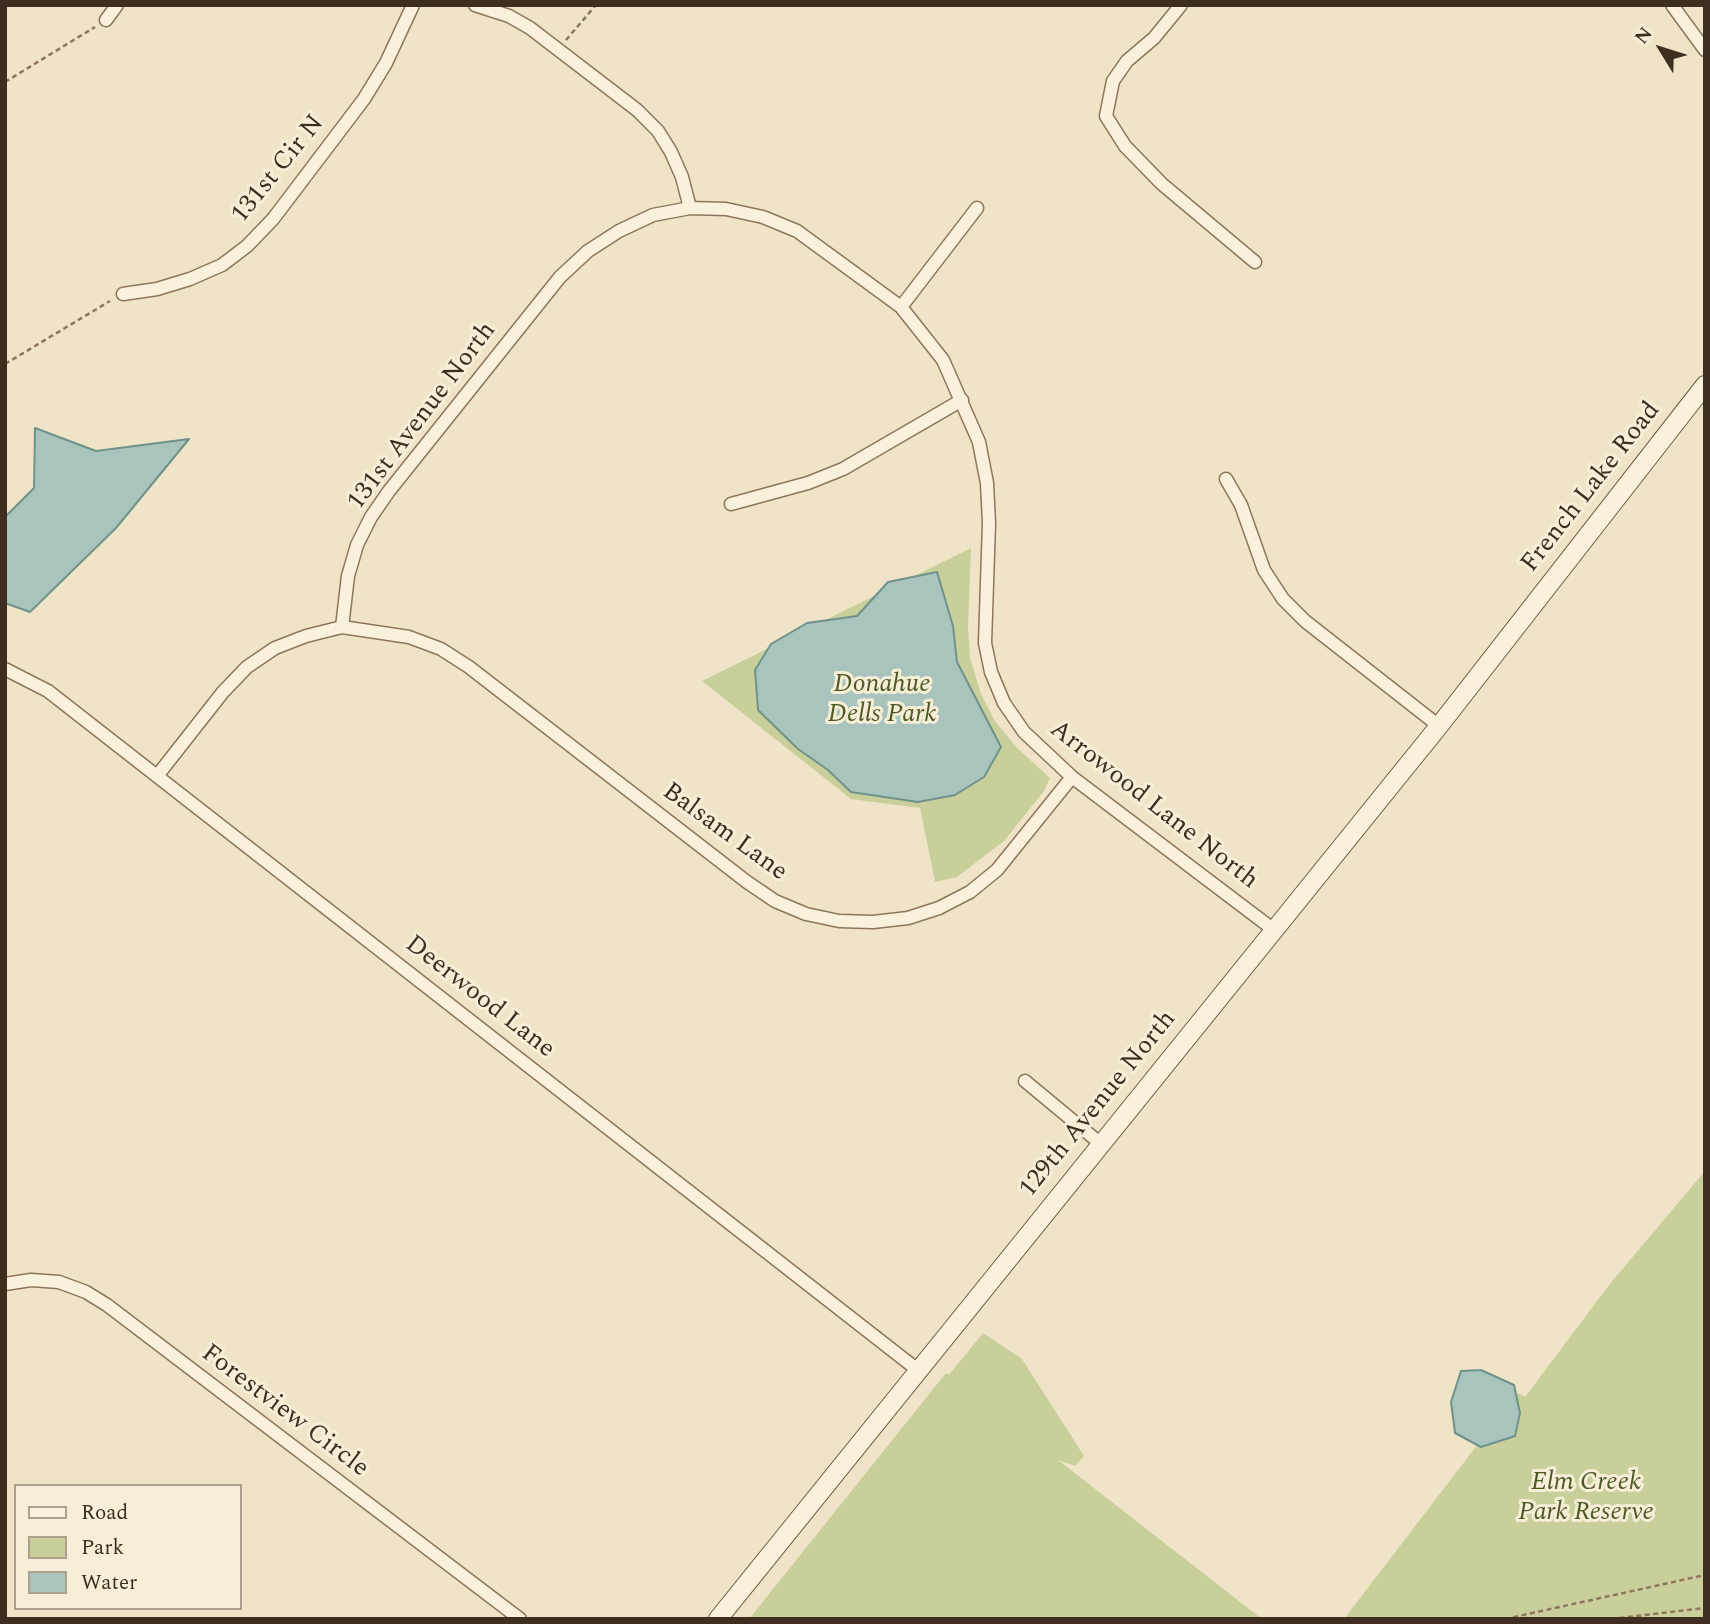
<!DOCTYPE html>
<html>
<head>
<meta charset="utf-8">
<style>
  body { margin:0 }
  #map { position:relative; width:1710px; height:1624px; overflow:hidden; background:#f0e4c8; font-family:Spectral,serif }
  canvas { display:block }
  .frame { position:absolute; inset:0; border:7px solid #3d2e20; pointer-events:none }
  .legend { position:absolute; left:14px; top:1484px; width:228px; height:126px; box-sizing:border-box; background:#f7eed8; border:2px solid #ada18e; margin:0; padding:9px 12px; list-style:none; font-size:21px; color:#3d2e20 }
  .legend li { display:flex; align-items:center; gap:14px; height:35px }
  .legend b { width:35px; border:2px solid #ada18e }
  .north { position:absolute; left:1626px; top:14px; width:70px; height:70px; -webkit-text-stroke:5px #f7eed8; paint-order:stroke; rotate:308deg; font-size:19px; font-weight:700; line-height:28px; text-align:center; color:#3d2e20 }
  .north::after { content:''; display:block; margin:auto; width:24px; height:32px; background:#3d2e20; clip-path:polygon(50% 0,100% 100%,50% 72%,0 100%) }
</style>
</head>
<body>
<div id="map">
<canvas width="1710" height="1624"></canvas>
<div class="frame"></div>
<ul class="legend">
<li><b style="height:9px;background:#faf1dc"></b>Road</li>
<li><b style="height:19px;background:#c9cf9b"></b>Park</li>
<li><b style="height:19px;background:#a9c4bc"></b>Water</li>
</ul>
<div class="north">N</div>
</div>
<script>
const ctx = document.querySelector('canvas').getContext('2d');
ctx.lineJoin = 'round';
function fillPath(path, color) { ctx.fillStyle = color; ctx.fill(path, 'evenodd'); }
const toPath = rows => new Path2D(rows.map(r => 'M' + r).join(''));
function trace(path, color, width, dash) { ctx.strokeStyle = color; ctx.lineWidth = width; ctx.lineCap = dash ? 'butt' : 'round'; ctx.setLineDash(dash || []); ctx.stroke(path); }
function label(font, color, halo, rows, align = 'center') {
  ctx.font = font + ' Spectral,serif'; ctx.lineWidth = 6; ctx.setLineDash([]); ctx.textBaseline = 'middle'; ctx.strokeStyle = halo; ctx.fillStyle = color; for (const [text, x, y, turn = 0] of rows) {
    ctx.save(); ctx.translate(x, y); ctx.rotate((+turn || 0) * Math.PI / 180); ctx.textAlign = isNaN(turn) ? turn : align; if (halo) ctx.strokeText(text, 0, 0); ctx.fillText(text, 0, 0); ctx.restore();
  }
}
fillPath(toPath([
  [971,548,968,627,970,658,981,694,995,721,1017,748,1050,778,1044,791,1004,841,957,877,935,882,920,808,851,799,702,681],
  [1705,1171,1705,1619,1344,1619,1517,1393,1525,1397,1609,1285],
  [983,1333,1022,1359,1084,1456,1075,1466,1058,1460,1262,1619,749,1619,946,1373,949,1375]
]), '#c9cf9b');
const water = toPath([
  [35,428,96,451,189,439,116,528,30,612,5,603,5,517,34,488,35,428],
  [937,572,953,626,957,662,1001,747,984,777,955,795,918,802,851,792,828,770,798,749,758,710,755,670,771,644,807,623,857,616,888,582,937,572],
  [1481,1370,1514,1385,1520,1413,1515,1436,1481,1447,1455,1433,1451,1402,1461,1371,1481,1370]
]);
fillPath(water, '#a9c4bc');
trace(water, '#6f938a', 2);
const minor = toPath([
  [475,5,509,16,530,28,637,110,658,131,671,152,682,177,690,208],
  [1181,5,1154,38,1127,61,1113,81,1106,116,1125,146,1162,184,1255,262],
  [1672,5,1705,50],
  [106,20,117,5],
  [123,294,157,289,190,279,222,265,247,246,273,219,364,99,386,63,413,5],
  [901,307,977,208],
  [1226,479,1241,505,1264,570,1283,599,1305,621,1439,726],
  [731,504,808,483,843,469,962,400],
  [342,627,348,576,357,545,371,517,389,491,560,277,588,251,619,231,653,215,690,208,726,209,763,217,797,231,901,307,943,360,979,442,987,483,989,523,985,643,991,672,1004,703,1024,732,1072,777,1274,930],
  [5,669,48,691,919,1371],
  [157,776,223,692,247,667,275,648,306,636,342,627,409,637,441,649,469,667,747,882,775,901,806,914,839,921,873,922,908,918,939,908,970,892,997,870,1072,777],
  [1025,1081,1101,1144],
  [5,1284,31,1280,59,1282,86,1292,107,1305,520,1619]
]);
const secondary = toPath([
  [718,1619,1439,726,1705,385]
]);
trace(minor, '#8d765c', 15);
trace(secondary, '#6f573f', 20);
trace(toPath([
  [566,40,596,5],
  [5,82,95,27],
  [5,364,110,301],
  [5,461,5,467],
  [1505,1619,1705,1575],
  [1611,1619,1705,1608]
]), '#8d765c', 2.5, [5, 3.5]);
trace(minor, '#faf1dc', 12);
trace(secondary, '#faf1dc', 18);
label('26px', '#3d2e20', '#f7eed8', [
  ["131st Cir N",279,170,-51],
  ["131st Avenue North",423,417,-53],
  ["French Lake Road",1592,488,-52],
  ["Arrowood Lane North",1153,806,38],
  ["Balsam Lane",724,833,36],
  ["Deerwood Lane",479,998,38],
  ["129th Avenue North",1099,1105,-51],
  ["Forestview Circle",284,1412,37]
]);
label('italic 26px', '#4d5a26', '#f7eed8', [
  ["Donahue",882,686],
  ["Dells Park",882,716],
  ["Elm Creek",1586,1484],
  ["Park Reserve",1586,1514]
]);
</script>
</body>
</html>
